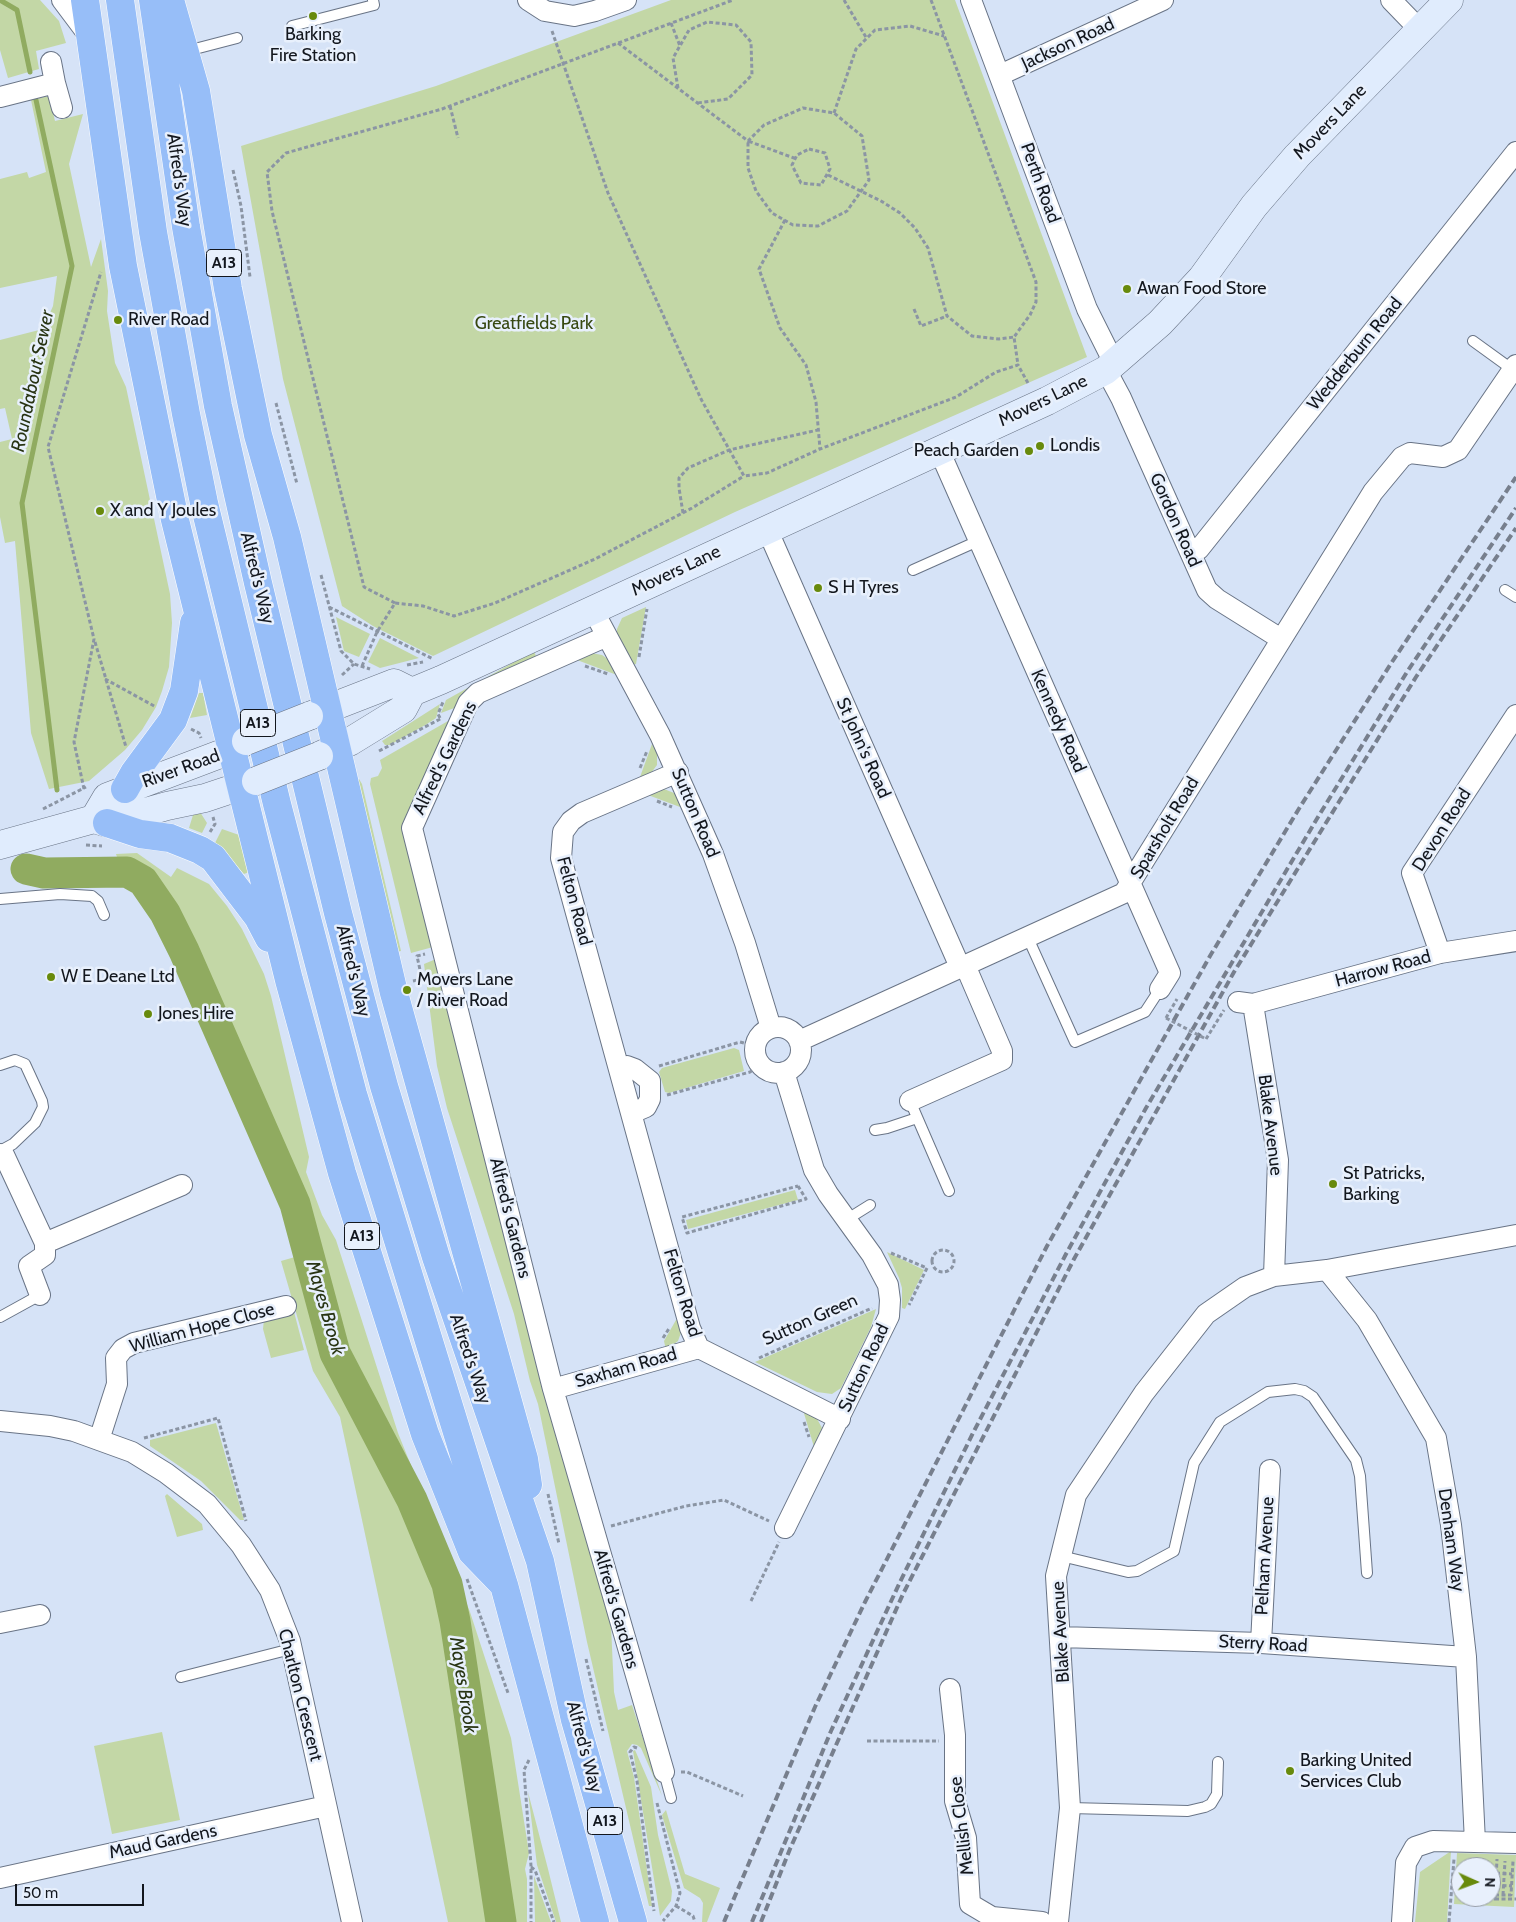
<!DOCTYPE html>
<html>
<head>
<meta charset="utf-8">
<style>
  body { margin:0 }
  #map { position:relative; width:1516px; height:1922px; overflow:hidden; background:#d6e3f7; font-family:Cabin,sans-serif }
  canvas { display:block }
  .north { position:absolute; left:1451px; top:1857px; width:50px; height:50px; box-sizing:border-box; background:#e8f0fc; border:1px solid #9399a3; border-radius:50%; rotate:92deg; font-size:14px; font-weight:700; line-height:20px; text-align:center; color:#13171e }
  .north::after { content:''; display:block; margin:auto; width:18px; height:22px; background:#688a0c; clip-path:polygon(50% 0,100% 100%,50% 72%,0 100%) }
  .scale { position:absolute; left:15px; top:1884px; width:129px; height:22px; box-sizing:border-box; border:2px solid #13171e; border-top:0; padding-left:6px; font-size:15px; line-height:18px; white-space:nowrap; color:#13171e; -webkit-text-stroke:4px #e8f0fc; paint-order:stroke }
</style>
</head>
<body>
<div id="map">
<canvas width="1516" height="1922"></canvas>
<div class="north">N</div>
<div class="scale">50 m</div>
</div>
<script>
const ctx = document.querySelector('canvas').getContext('2d');
ctx.lineJoin = 'round';
function fillPath(path, color) { ctx.fillStyle = color; ctx.fill(path, 'evenodd'); }
const toPath = rows => new Path2D(rows.map(r => 'M' + r).join(''));
function trace(path, color, width, dash) { ctx.strokeStyle = color; ctx.lineWidth = width; ctx.lineCap = dash ? 'butt' : 'round'; ctx.setLineDash(dash || []); ctx.stroke(path); }
function label(font, color, halo, rows, align = 'center') {
  ctx.font = font + ' Cabin,sans-serif'; ctx.lineWidth = 5; ctx.setLineDash([]); ctx.textBaseline = 'middle'; ctx.strokeStyle = halo; ctx.fillStyle = color; for (const [text, x, y, turn = 0] of rows) {
    ctx.save(); ctx.translate(x, y); ctx.rotate((+turn || 0) * Math.PI / 180); ctx.textAlign = isNaN(turn) ? turn : align; if (halo) ctx.strokeText(text, 0, 0); ctx.fillText(text, 0, 0); ctx.restore();
  }
}
fillPath(toPath([
  [0,0,40,0,59,21,66,43,36,51,39,69,8,78,0,50],
  [671,0,955,0,1087,357,735,512,433,656,373,626,342,606,283,379,241,146,436,86],
  [49,96,55,121,83,114,69,164,91,267,101,239,108,291,107,311,115,363,126,387,170,594,172,623,169,667,162,691,156,707,142,730,125,750,89,781,49,789,31,733,15,541,5,543,0,517,0,442,12,439,5,408,0,409,0,340,43,329,53,306,57,276,0,288,0,179,27,172,29,178,46,172,31,100],
  [646,607,636,664,633,665,617,636,617,629,622,618],
  [336,617,370,634,359,657,344,651],
  [380,638,419,658,380,668,368,662],
  [534,651,537,659,457,707,441,713,446,700],
  [591,653,602,655,609,660,617,675,577,660],
  [199,693,203,693,207,715,190,718],
  [440,704,436,718,427,724,390,745,385,745,382,741],
  [448,721,452,721,405,824,433,947,411,953,370,784,371,778,378,776,382,768,380,760],
  [652,744,657,753,657,765,651,773,640,777],
  [359,779,362,784,401,951,395,952,355,780],
  [664,789,679,795,684,805,680,807,648,795],
  [200,812,207,823,202,833,189,828,193,815],
  [222,829,239,835,249,872,244,874,226,854,214,845],
  [137,853,171,877,177,868,209,884,227,906,242,929,264,974,271,996,309,1157,306,1172,322,1215,336,1240,398,1433,470,1612,511,1738,529,1853,525,1869,527,1879,527,1922,448,1922,340,1417,313,1371,281,1261,295,1257,277,1192,160,931,135,888,149,881,136,868,119,863,116,854],
  [436,959,611,1625,614,1692,618,1710,632,1705,662,1796,641,1748,637,1745,632,1744,627,1751,634,1777,652,1906,649,1906,587,1642,538,1404,530,1381,514,1314,447,1108,437,1066,424,964],
  [734,1048,739,1050,744,1071,669,1093,665,1092,659,1072,662,1068],
  [795,1190,798,1200,688,1229,686,1220],
  [887,1252,924,1270,905,1309,902,1308,902,1288,899,1278],
  [293,1308,304,1350,271,1358,263,1329,264,1319],
  [876,1309,871,1327,841,1388,832,1394,817,1392,755,1362],
  [682,1319,683,1327,678,1341,666,1350,664,1341,676,1320],
  [803,1410,816,1417,822,1428,814,1447],
  [216,1423,244,1520,240,1520,201,1481,150,1446,150,1440],
  [167,1494,202,1524,203,1530,177,1537,166,1500,165,1496],
  [162,1732,180,1820,112,1834,94,1746],
  [635,1750,651,1787,658,1835,672,1891,671,1901,660,1916,633,1751],
  [528,1792,548,1869,561,1922,556,1922,537,1865],
  [666,1810,685,1874,720,1888,707,1922,702,1922,703,1903,700,1898,684,1888,662,1815],
  [1451,1851,1447,1922,1415,1922,1420,1872],
  [1457,1853,1516,1855,1514,1907,1454,1904],
  [1461,1867,1491,1867,1491,1897,1461,1897],
  [534,1876,551,1922,535,1922]
]), '#c3d7a6');
trace(toPath([
  [0,0,17,10,30,72],
  [36,100,72,266,22,503,57,790]
]), '#90ab60', 5);
trace(toPath([
  [26,869,44,873,127,872,143,881,165,913,184,951,295,1204,335,1353,412,1500,447,1584,455,1621,501,1922]
]), '#90ab60', 31);
const lane = toPath([
  [292,26,374,5,373,0],
  [187,51,237,38],
  [1473,341,1513,370],
  [913,570,978,541],
  [1505,590,1516,597],
  [0,899,60,894,92,896,98,901,104,915],
  [1028,938,1075,1042,1145,1012,1160,989],
  [0,1065,15,1060,25,1064,42,1101,43,1107,35,1123,13,1144,0,1151],
  [910,1101,949,1191],
  [875,1130,887,1128,917,1118],
  [846,1220,870,1205],
  [0,1317,40,1295],
  [1061,1556,1128,1572,1137,1571,1174,1551,1194,1463,1220,1422,1268,1392,1295,1389,1304,1391,1313,1397,1356,1460,1360,1476,1367,1573],
  [181,1677,291,1649],
  [664,1772,671,1798],
  [1070,1808,1188,1811,1205,1807,1211,1804,1217,1794,1218,1762]
]);
const street = toPath([
  [62,0,89,36],
  [528,0,545,11,574,16,595,11,626,0],
  [971,0,1087,309,1114,363],
  [1391,0,1420,30],
  [1000,75,1163,0],
  [55,83,62,108],
  [0,97,55,83,51,62],
  [1106,370,1121,398,1207,590,1217,599,1281,639],
  [939,450,1170,973,1160,989],
  [767,529,960,967],
  [1191,553,1199,549,1516,152],
  [593,610,660,735,713,854,745,943,771,1028],
  [605,637,478,693,468,703,412,828,553,1389,664,1772],
  [678,772,582,813,571,821,563,832,561,858,690,1328,699,1348,840,1419],
  [1440,953,1412,873,1516,715],
  [1238,1002,1253,1004,1440,953,1516,941],
  [1253,1004,1278,1160,1274,1276],
  '755 1050a23 23 0 1 1 46 0a23 23 0 1 1-46 0Z',
  [799,1041,1124,893,1373,492,1402,457,1410,453,1443,457,1458,450,1516,365],
  [620,1068,627,1066,635,1069,650,1081,650,1099,646,1107,632,1113],
  [784,1072,814,1170,828,1194,872,1255,888,1285,890,1300,889,1316,785,1528],
  [910,1101,1002,1060,1002,1051,965,965],
  [0,1154,4,1155,45,1243,45,1255,29,1266,40,1295],
  [45,1243,182,1185],
  [1327,1270,1367,1320,1436,1438,1451,1525,1466,1657,1475,1842],
  [553,1389,699,1348],
  [0,1421,50,1426,74,1431,132,1452,166,1473,207,1504,241,1545,270,1590,290,1641,352,1922],
  [99,1440,117,1384,116,1358,123,1349,134,1343,286,1306],
  [0,1623,40,1615],
  [1060,1637,1261,1643,1466,1657],
  [1261,1643,1270,1470],
  [950,1689,955,1735,955,1801,966,1838,970,1904,992,1917,1042,1922],
  [0,1878,326,1806],
  [1058,1922,1070,1808,1056,1576,1076,1495,1144,1393,1206,1314,1245,1287,1274,1276,1327,1270,1516,1235],
  [1402,1922,1406,1863,1415,1847,1433,1841,1516,1843]
]);
const secondary = toPath([
  [309,716,394,683,412,692],
  [319,756,351,741,403,709,412,692,441,680,1047,401,1106,370,1160,323,1202,278,1254,206,1297,156,1449,0],
  [94,819,107,797,231,750,246,741],
  [0,845,94,819,107,823,167,806,205,798,256,781]
]);
const highway = toPath([
  [85,0,123,266,175,520,289,980,342,1173,425,1434,472,1552,501,1582],
  [120,0,153,232,186,414,204,503,277,804,353,1094,504,1585,595,1922],
  [153,0,186,227,218,406,258,583,338,913,384,1086,436,1257,540,1561,575,1720,633,1922],
  [170,0,196,91,228,289,258,435,287,537,394,993,524,1459,528,1485],
  [125,789,134,773,173,720,184,691,194,623],
  [107,823,140,834,170,838,200,850,213,858,258,917,269,938]
]);
trace(lane, '#697486', 12);
trace(street, '#697486', 22);
trace(secondary, '#697486', 29);
trace(highway, '#fff', 29);
trace(toPath([
  [844,0,867,39],
  [931,0,1036,282,1036,302,1030,315,1014,337,1018,365],
  [671,23,680,46],
  [552,31,608,193,701,399,744,476,767,473,820,449,956,397,996,372,1018,365,1029,385],
  [618,43,748,141,764,125,803,108,834,113,862,136,869,180,847,211,818,226,793,225,772,213,756,191,748,168,748,141,794,158],
  [678,88,673,58,689,30,707,22,736,25,751,42,752,75,728,99,697,103],
  [450,106,458,138],
  [834,113,856,49,875,30,910,26,944,36],
  [809,149,825,153,830,169,821,185,801,183,792,165,797,155,809,149],
  [233,170,241,206,250,277],
  [828,175,881,201,900,213,915,228,928,248,947,316,972,336,999,339,1014,337],
  [785,220,759,269,780,328,806,365,816,402,820,449],
  [914,309,921,326,947,316],
  [276,403,297,484],
  [683,513,679,488,679,478,688,468,729,450,818,430],
  [321,575,341,651,354,664,370,669],
  [395,603,364,587,272,211,267,172,286,153,442,109,733,0],
  [329,607,433,659],
  [95,642,126,747],
  [639,657,647,609],
  [407,665,423,662],
  [362,666,377,632,395,603,423,606,454,616,495,603,595,559,692,508,744,476],
  [585,666,608,674],
  [342,675,354,664],
  [105,679,156,707],
  [440,718,438,714,443,702],
  [191,729,199,733,201,738],
  [379,751,442,718],
  [640,768,647,751],
  [84,789,74,742,94,639,48,447,101,272],
  [657,801,672,807],
  [43,809,86,787],
  [210,832,215,824,213,817],
  [86,845,102,846],
  [413,981,422,979,417,956,425,954],
  [1166,1018,1177,999],
  [1206,1039,1224,1010],
  [659,1066,740,1042,755,1046],
  [667,1095,750,1072,761,1065],
  [798,1186,806,1199,687,1233,682,1217,798,1186],
  '932 1261a11 11 0 1 1 22 0a11 11 0 1 1-22 0Z',
  [891,1253,927,1268,909,1305],
  [663,1338,670,1327],
  [759,1358,872,1308],
  [804,1422,809,1437],
  [144,1438,218,1418,246,1521],
  [548,1494,559,1544],
  [611,1526,686,1506,724,1500,769,1521],
  [467,1579,508,1693],
  [751,1601,779,1542],
  [586,1659,603,1731],
  [867,1741,939,1741],
  [637,1748,634,1747,630,1752,637,1781,654,1911],
  [529,1760,524,1770,531,1866,531,1922],
  [681,1772,687,1772,743,1796],
  [657,1803,680,1893,676,1906,663,1921],
  [531,1867,535,1870,554,1922],
  [1496,1873,1512,1874],
  [1496,1885,1512,1886],
  [1461,1891,1461,1897,1495,1899,1497,1859],
  [1495,1895,1511,1895,1513,1861],
  [1503,1895,1505,1861],
  [1495,1899,1516,1899],
  [676,1906,693,1916,695,1922],
  [1449,1922,1454,1859]
]), '#8b95a4', 3, [4, 2.5]);
trace(lane, '#fff', 10);
trace(street, '#fff', 20);
trace(secondary, '#e0ecfd', 28);
trace(highway, '#97bef8', 28);
trace(toPath([
  [724,1922,815,1707,865,1602,1047,1246,1210,956,1300,807,1392,662,1516,477],
  [752,1922,831,1731,900,1582,973,1433,1066,1254,1146,1108,1318,817,1407,672,1516,508],
  [761,1922,790,1849,903,1594,1074,1259,1234,972,1416,677,1516,528]
]), '#777f8d', 4, [8, 4]);
const secondaryBridge = toPath([
  [246,741,309,716],
  [256,781,319,756]
]);
trace(secondaryBridge, '#697486', 29, []);
trace(toPath([
  [1166,1018,1206,1039]
]), '#8b95a4', 3, [4, 2.5]);
trace(secondaryBridge, '#e0ecfd', 28);
for (const [x, y, r, color] of [
  [313,16,5,"#688a0c"],
  [1127,289,5,"#688a0c"],
  [118,320,5,"#688a0c"],
  [1040,446,5,"#688a0c"],
  [1029,451,5,"#688a0c"],
  [100,511,5,"#688a0c"],
  [818,588,5,"#688a0c"],
  [51,977,5,"#688a0c"],
  [407,990,5,"#688a0c"],
  [148,1014,5,"#688a0c"],
  [1333,1184,5,"#688a0c"],
  [1290,1771,5,"#688a0c"]
]) { const dot = new Path2D(); dot.arc(x, y, r, 0, 2 * Math.PI); ctx.fillStyle = color; ctx.fill(dot); trace(dot, '#e8f0fc', 2); }
for (const [x, y, w] of [
  [224,263,35],
  [258,723,35],
  [362,1236,35],
  [605,1821,35]
]) { const box = new Path2D(); box.roundRect(x - w / 2, y - 13.5, w, 27, 4); ctx.fillStyle = '#e8f0fc'; ctx.fill(box); trace(box, '#13171e', 1); }
label('bold 16px', '#13171e', null, [
  ["A13",224,263],
  ["A13",258,723],
  ["A13",362,1236],
  ["A13",605,1821]
]);
label('18px', '#13171e', '#e8f0fc', [
  ["Barking",313,35,"center"],
  ["Fire Station",313,56,"center"],
  ["Awan Food Store",1137,289],
  ["River Road",128,320],
  ["Londis",1050,446],
  ["Peach Garden",1019,451,"right"],
  ["X and Y Joules",110,511],
  ["S H Tyres",828,588],
  ["W E Deane Ltd",61,977],
  ["Movers Lane",417,980],
  ["/ River Road",417,1001],
  ["Jones Hire",158,1014],
  ["St Patricks,",1343,1174],
  ["Barking",1343,1195],
  ["Barking United",1300,1761],
  ["Services Club",1300,1782]
], 'left');
label('18px', '#13171e', '#e8f0fc', [
  ["Jackson Road",1068,44,-25],
  ["Movers Lane",1330,122,-46],
  ["Alfred's Way",179,180,82],
  ["Perth Road",1040,183,70],
  ["Wedderburn Road",1355,354,-51],
  ["Movers Lane",1043,401,-26],
  ["Gordon Road",1175,520,66],
  ["Movers Lane",676,571,-25],
  ["Alfred's Way",257,578,76],
  ["Kennedy Road",1058,721,66],
  ["St John's Road",863,748,66],
  ["Alfred's Gardens",445,758,-64],
  ["River Road",181,769,-20],
  ["Sutton Road",695,813,67],
  ["Sparsholt Road",1165,828,-59],
  ["Devon Road",1442,830,-58],
  ["Felton Road",574,901,75],
  ["Harrow Road",1383,969,-15],
  ["Alfred's Way",353,971,76],
  ["Blake Avenue",1270,1125,83],
  ["Alfred's Gardens",510,1218,76],
  ["Felton Road",682,1293,73],
  ["Sutton Green",810,1320,-24],
  ["William Hope Close",202,1328,-15],
  ["Alfred's Way",470,1359,71],
  ["Saxham Road",626,1368,-16],
  ["Sutton Road",864,1368,-65],
  ["Denham Way",1451,1540,82],
  ["Pelham Avenue",1265,1556,-87],
  ["Alfred's Gardens",616,1609,74],
  ["Blake Avenue",1061,1632,-93],
  ["Sterry Road",1263,1644,3],
  ["Charlton Crescent",300,1695,76],
  ["Alfred's Way",584,1747,75],
  ["Mellish Close",962,1826,-97],
  ["Maud Gardens",163,1842,-12]
]);
label('18px', '#374811', '#e8f0fc', [
  ["Greatfields Park",534,324]
]);
label('italic 19px', '#283413', '#e8f0fc', [
  ["Roundabout Sewer",33,381,-78],
  ["Mayes Brook",325,1308,74],
  ["Mayes Brook",463,1685,81]
]);
</script>
</body>
</html>
